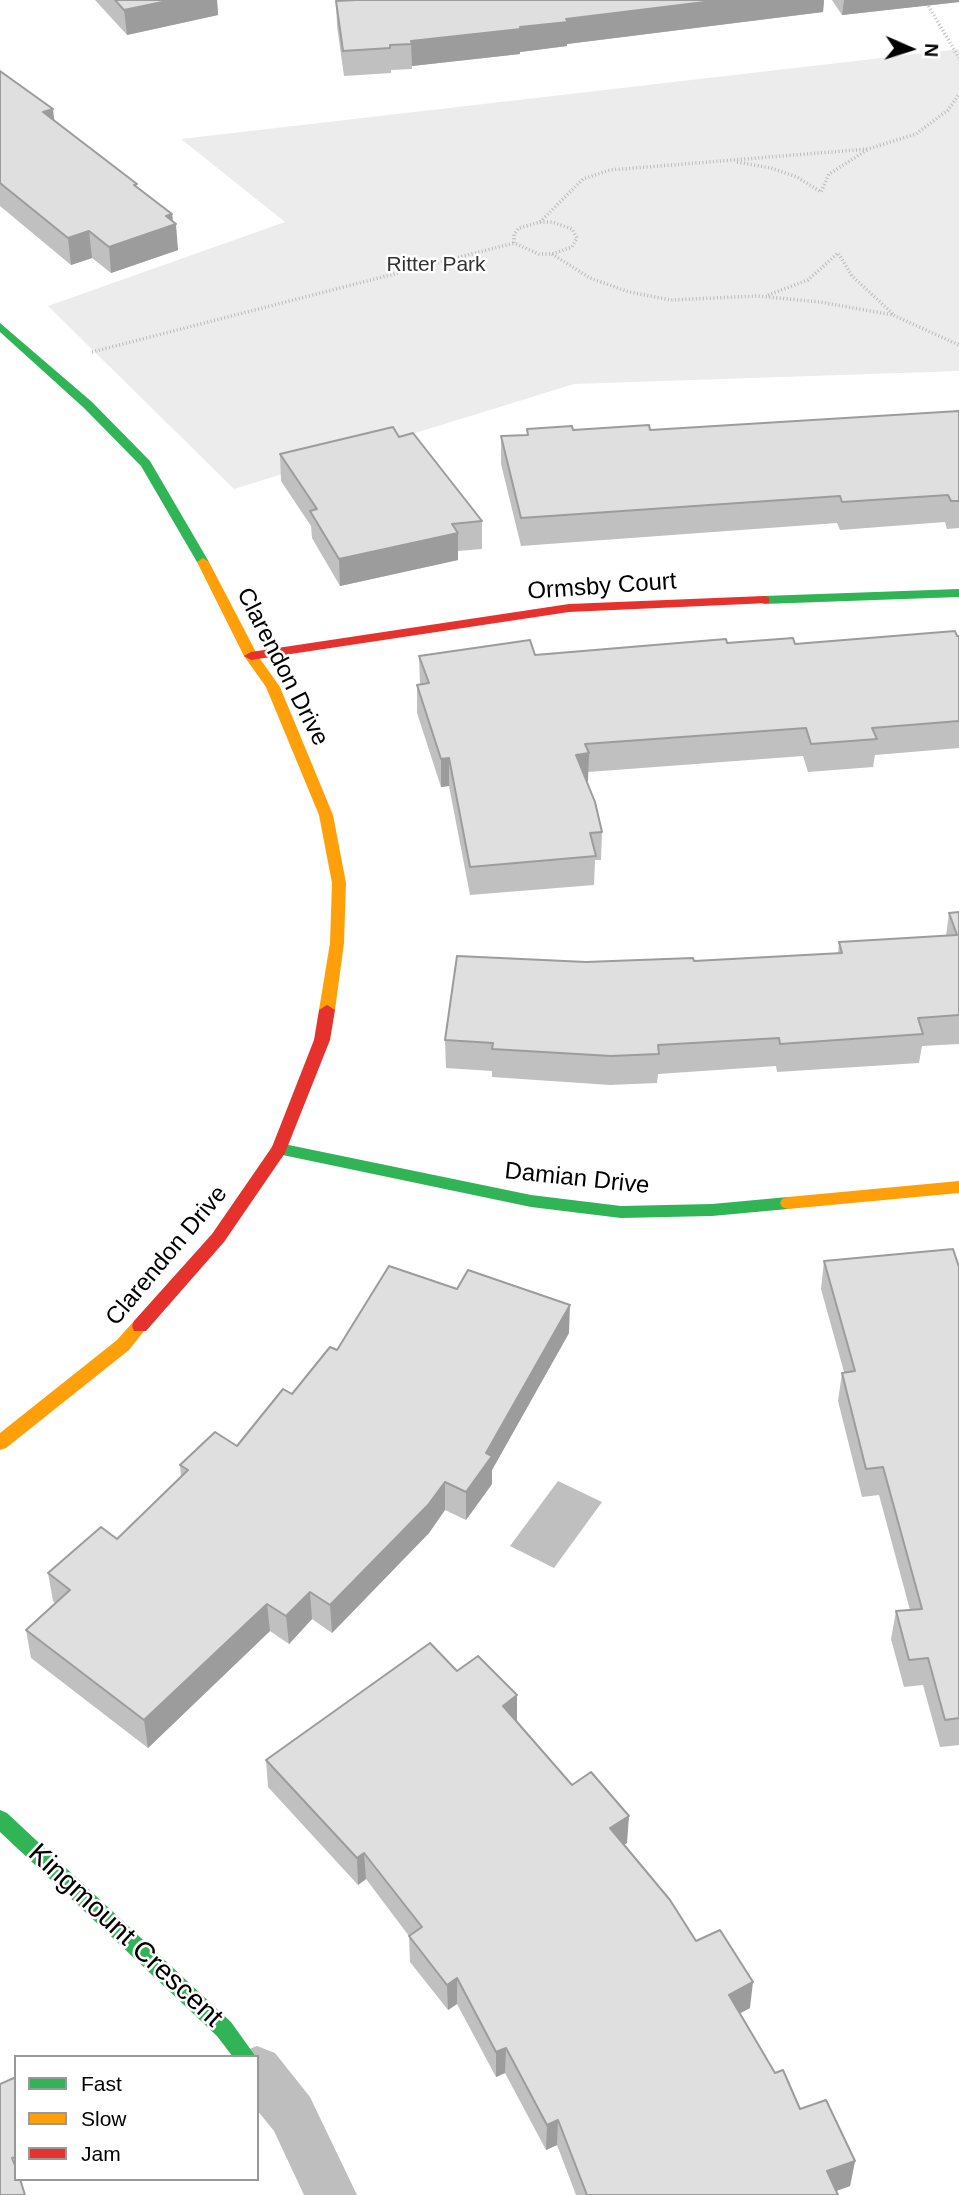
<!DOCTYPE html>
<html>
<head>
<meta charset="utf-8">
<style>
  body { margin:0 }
  #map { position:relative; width:959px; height:2195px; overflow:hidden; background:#fff; font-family:Arial,sans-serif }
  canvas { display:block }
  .legend { position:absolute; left:14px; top:2055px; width:245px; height:126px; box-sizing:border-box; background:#fff; border:2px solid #999; margin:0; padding:9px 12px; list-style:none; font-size:21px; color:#000 }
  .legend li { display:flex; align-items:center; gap:14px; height:35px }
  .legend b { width:35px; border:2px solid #999 }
  .north { position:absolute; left:875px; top:14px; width:70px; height:70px; -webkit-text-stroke:5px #fff; paint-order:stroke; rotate:93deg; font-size:19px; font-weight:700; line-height:28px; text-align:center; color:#000 }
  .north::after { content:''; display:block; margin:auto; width:24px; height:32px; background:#000; clip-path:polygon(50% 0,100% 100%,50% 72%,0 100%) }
</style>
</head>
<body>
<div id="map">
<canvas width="959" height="2195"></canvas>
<ul class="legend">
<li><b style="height:9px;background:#30b455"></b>Fast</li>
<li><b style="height:9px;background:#ff9f0a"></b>Slow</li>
<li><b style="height:9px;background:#e5322d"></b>Jam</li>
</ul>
<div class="north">N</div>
</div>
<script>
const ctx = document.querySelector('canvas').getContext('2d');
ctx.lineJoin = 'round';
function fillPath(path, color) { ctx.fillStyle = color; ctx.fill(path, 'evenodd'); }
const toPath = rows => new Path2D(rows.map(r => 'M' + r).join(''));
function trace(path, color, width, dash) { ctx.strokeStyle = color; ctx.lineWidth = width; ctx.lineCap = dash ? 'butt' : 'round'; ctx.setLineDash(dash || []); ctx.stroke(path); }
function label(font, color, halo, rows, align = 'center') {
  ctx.font = font + ' Arial,sans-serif'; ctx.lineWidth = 5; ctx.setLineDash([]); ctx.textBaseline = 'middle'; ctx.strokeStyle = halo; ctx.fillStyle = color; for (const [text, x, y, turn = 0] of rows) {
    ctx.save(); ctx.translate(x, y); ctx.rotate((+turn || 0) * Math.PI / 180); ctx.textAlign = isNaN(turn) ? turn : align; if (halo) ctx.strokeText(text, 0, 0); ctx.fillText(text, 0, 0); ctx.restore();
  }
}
fillPath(toPath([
  [959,49,959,371,574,384,234,489,48,306,285,222,181,139]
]), '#ececec');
fillPath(toPath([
  [558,1481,602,1502,554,1568,510,1546]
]), '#bfbfbf');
trace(toPath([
  [925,0,959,58],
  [737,162,771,168,797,177,821,192,829,174,867,150],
  [540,222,583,179,610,170,868,149,916,134,948,110,959,94],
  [540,222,552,222,572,229,577,238,572,247,552,254,539,254,514,243,514,234,519,228,540,222],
  [552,254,590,278,629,292,671,300,757,296,820,302,893,315,959,345],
  [768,295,808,280,838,253,852,276,893,314],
  [92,352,514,243]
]), '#b9b9b9', 3.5, [1, 2.5]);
fillPath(toPath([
  [257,2046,275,2053,310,2097,357,2195,304,2195,274,2131,257,2110,257,2057,237,2057,239,2053,257,2046]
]), '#bebebe');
fillPath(toPath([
  [0,323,92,402,150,461,209,562,208,565,203,566,197,562,141,466,84,408,0,332,0,323],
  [959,589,959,597,764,604,757,600,764,596,959,589],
  [279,1143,531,1195,621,1206,712,1204,788,1197,794,1199,796,1203,794,1207,788,1209,712,1216,621,1218,531,1207,273,1153,271,1149,273,1145,279,1143],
  [0,1810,7,1813,231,2022,256,2057,233,2057,217,2036,0,1832,0,1810]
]), '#30b455');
fillPath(toPath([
  [203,558,209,562,258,656,280,687,333,815,346,883,344,943,335,1010,327,1015,319,1010,330,943,332,883,319,815,266,687,244,656,197,562,203,558],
  [959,1181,959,1193,788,1209,782,1207,780,1203,782,1199,788,1197,959,1181],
  [140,1320,146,1321,148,1326,129,1350,6,1448,0,1450,0,1433,117,1340,134,1321,140,1320]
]), '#ff9f0a');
fillPath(toPath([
  [764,596,769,597,769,603,569,612,251,660,244,656,251,652,569,604,764,596],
  [327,1005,335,1010,330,1040,285,1153,224,1242,146,1331,134,1331,132,1326,134,1321,212,1234,272,1147,314,1040,319,1010,327,1005]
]), '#e5322d');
fillPath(toPath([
  [95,0,217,0,218,15,127,35],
  [356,0,824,0,823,12,567,44,567,46,520,52,520,54,412,66,412,69,391,70,391,73,344,76,337,26,336,1],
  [832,0,959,0,959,2,842,15],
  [0,71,55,122,172,214,178,250,111,273,92,258,71,265,0,206],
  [959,411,959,528,947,529,945,522,840,530,837,523,521,546,501,464,501,436,527,435,527,429,650,430],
  [399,437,482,521,482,549,458,551,458,560,340,586,312,538,311,526,281,481,280,454],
  [959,636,959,748,875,755,873,767,808,772,803,756,588,772,588,781,586,781,602,832,601,860,595,860,594,885,470,895,449,786,441,787,417,713,417,685,420,684,419,656,535,655,727,643,795,644],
  [959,912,959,1044,922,1046,919,1063,777,1072,776,1066,658,1074,657,1083,610,1085,492,1077,492,1071,446,1068,445,1040,586,962,694,961,838,953,839,942,946,936,949,913],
  [824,1261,959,1267,959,1745,940,1747,923,1685,904,1687,891,1639,896,1611,910,1610,879,1495,862,1497,838,1401,842,1373,844,1372,821,1289],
  [569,1333,492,1470,492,1484,466,1520,445,1510,429,1533,332,1633,312,1619,289,1644,270,1631,148,1748,31,1658,26,1630,55,1603,53,1601,48,1573,117,1539,181,1477,180,1465,237,1446,337,1350],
  [457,1671,517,1722,572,1785,627,1843,624,1845,696,1941,750,2008,740,2013,775,2073,800,2109,855,2161,850,2186,836,2191,838,2195,576,2195,557,2145,546,2150,505,2073,496,2077,457,2004,448,2010,410,1962,409,1936,366,1879,358,1885,268,1787,266,1760]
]), '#c0c0c0');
fillPath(toPath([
  [172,0,217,0,218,15,127,35,124,10],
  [721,0,824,0,823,12,567,44,567,46,520,52,520,54,412,66,411,41,520,27,566,19],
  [844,0,959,0,959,2,842,15],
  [53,109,56,135,43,112],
  [172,214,173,225,176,224,178,250,111,273,109,247,166,216],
  [89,231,92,258,71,265,68,238],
  [458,533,458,560,340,586,339,559],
  [589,753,588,781,575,783,576,755],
  [449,758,449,786,441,787,441,759],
  [570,1305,569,1333,492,1470,492,1484,466,1520,466,1492,486,1453],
  [445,1482,445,1510,429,1533,332,1633,330,1605],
  [310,1592,312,1619,289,1644,286,1616],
  [267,1604,270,1631,148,1748,144,1720],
  [517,1695,517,1723,503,1706],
  [629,1816,627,1843,608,1855,610,1828],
  [364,1853,366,1879,358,1885,357,1858],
  [457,1978,457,2004,448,2010,447,1985],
  [753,1982,750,2008,726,2021,729,1995],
  [506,2048,505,2073,496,2077,496,2052],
  [558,2120,557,2145,546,2150,547,2125],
  [855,2161,850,2186,825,2195,827,2171]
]), '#9c9c9c');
const building = toPath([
  [115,0,172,0,124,10,115,0],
  [356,0,721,0,566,19,568,22,520,27,521,29,411,41,412,44,390,45,390,48,343,51,336,1,356,0],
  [0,71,53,109,43,112,137,184,134,185,172,214,166,216,176,224,109,247,89,231,68,238,0,183,0,71],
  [959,411,959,501,951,501,948,495,842,502,840,496,521,518,501,436,528,435,527,429,572,426,573,430,649,425,650,430,959,411],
  [393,427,399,437,413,433,482,521,452,524,458,533,339,559,310,511,317,509,280,454,393,427],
  [955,631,957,636,959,636,959,721,872,728,877,739,811,744,806,728,585,744,589,753,576,755,595,802,602,832,590,833,596,856,470,867,449,758,441,759,417,685,429,683,419,656,530,640,535,655,726,639,727,643,793,638,795,644,955,631],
  [959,912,959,1015,918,1018,923,1034,780,1044,779,1038,658,1045,659,1054,611,1056,492,1049,493,1043,445,1040,457,956,586,962,693,958,694,961,842,953,839,942,957,935,949,913,959,912],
  [953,1249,959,1267,959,1718,945,1720,928,1658,909,1660,896,1611,922,1609,883,1467,866,1469,842,1373,855,1371,824,1261,953,1249],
  [389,1266,457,1289,468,1270,570,1305,486,1453,492,1456,466,1492,445,1482,428,1505,330,1605,310,1592,286,1616,267,1604,144,1720,26,1630,70,1590,48,1573,101,1527,117,1539,188,1470,180,1465,215,1432,237,1446,283,1389,292,1394,330,1347,337,1350,389,1266],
  [430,1643,457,1671,478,1656,517,1695,503,1706,572,1785,591,1772,629,1816,610,1828,670,1900,696,1941,720,1930,753,1982,729,1995,775,2073,783,2070,800,2109,826,2100,855,2161,827,2171,838,2195,587,2195,558,2120,547,2125,506,2048,496,2052,457,1978,447,1985,409,1936,422,1927,364,1853,357,1858,266,1760,430,1643],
  [16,2077,16,2157,12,2158,16,2168,16,2179,20,2179,25,2195,0,2195,0,2084,16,2077]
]);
fillPath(building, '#dfdfdf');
trace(building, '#9c9c9c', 2);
label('21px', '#333', '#fff', [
  ["Ritter Park",436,265]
]);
label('24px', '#000', '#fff', [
  ["Ormsby Court",602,587,-4],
  ["Clarendon Drive",282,667,63],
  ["Damian Drive",577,1179,6],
  ["Clarendon Drive",167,1256,-50]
]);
label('28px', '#000', '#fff', [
  ["Kingmount Crescent",125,1936,43]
]);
</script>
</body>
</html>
